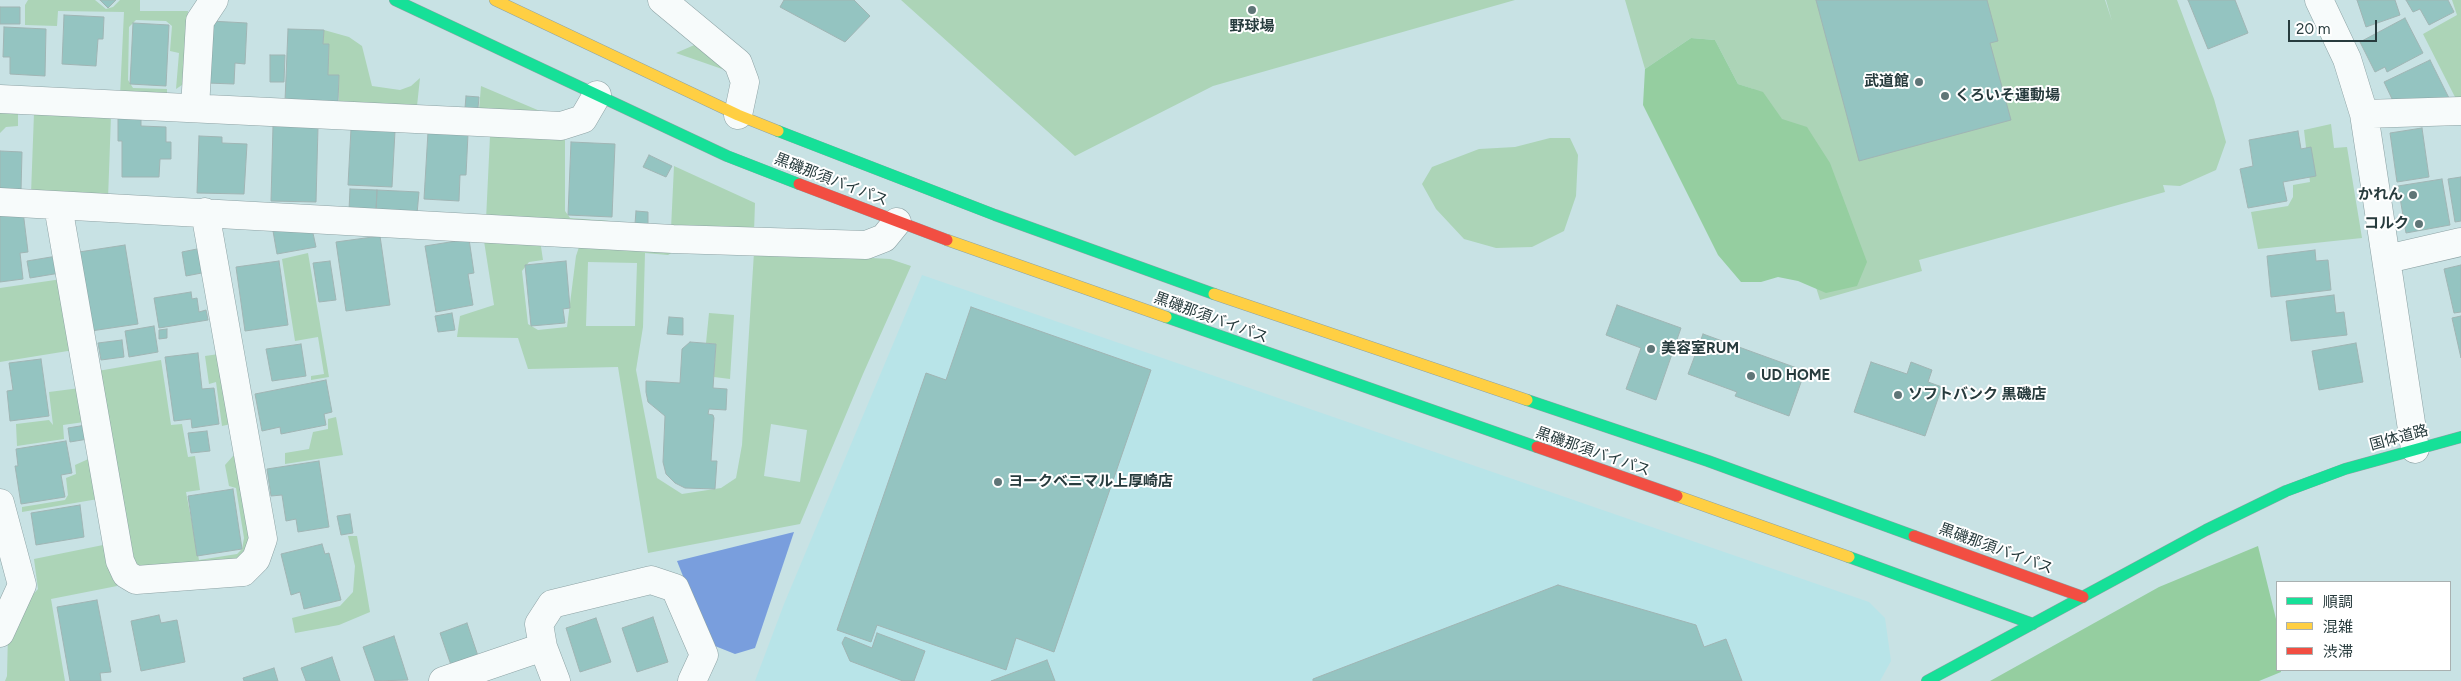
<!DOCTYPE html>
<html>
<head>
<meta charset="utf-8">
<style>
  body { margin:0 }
  #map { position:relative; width:2461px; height:681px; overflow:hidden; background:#c8e2e4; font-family:Figtree,"Noto Sans JP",sans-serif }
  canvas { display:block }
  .legend { position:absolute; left:2276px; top:581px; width:175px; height:90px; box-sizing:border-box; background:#fff; border:1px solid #a9b1b1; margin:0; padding:6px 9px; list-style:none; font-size:15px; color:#273b3d }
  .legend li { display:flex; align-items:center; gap:10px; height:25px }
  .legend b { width:25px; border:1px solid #a9b1b1 }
  .scale { position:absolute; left:2288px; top:20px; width:89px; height:22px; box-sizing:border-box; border:2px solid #273b3d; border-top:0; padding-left:6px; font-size:15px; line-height:18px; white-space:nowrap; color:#273b3d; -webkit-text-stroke:4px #fff; paint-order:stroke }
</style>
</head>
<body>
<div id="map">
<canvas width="2461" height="681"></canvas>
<ul class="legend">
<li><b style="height:6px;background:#16e098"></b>順調</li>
<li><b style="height:6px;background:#ffcf43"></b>混雑</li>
<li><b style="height:6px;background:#f24e42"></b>渋滞</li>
</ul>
<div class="scale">20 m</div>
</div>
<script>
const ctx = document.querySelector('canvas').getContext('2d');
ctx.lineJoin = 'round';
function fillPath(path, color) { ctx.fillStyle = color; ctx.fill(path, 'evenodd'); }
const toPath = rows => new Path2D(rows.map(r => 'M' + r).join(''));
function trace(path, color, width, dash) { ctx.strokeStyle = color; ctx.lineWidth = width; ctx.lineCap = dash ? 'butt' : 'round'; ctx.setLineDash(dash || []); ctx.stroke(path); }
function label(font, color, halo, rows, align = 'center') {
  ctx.font = font + ' Figtree,"Noto Sans JP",sans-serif'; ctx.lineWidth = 4; ctx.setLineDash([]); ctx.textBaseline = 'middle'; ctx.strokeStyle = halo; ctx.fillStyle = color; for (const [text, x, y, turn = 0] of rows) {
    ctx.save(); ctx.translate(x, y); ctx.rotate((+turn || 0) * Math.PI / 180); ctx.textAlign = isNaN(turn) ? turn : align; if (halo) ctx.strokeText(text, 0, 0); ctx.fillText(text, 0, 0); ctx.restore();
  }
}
fillPath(toPath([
  [922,275,1869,602,1885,618,1891,661,1880,681,755,681,784,604]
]), '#b8e4e8');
fillPath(toPath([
  [28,0,95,0,106,9,113,7,120,0,140,0,140,11,188,11,182,85,176,89,179,53,170,51,172,26,166,21,136,20,129,27,128,80,133,88,167,89,167,94,120,96,124,12,58,11,57,26,25,25,25,5],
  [901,0,1515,0,1213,86,1075,156],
  [1625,0,2105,0,2112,21,2106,0,2177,0,2214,99,2226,142,2216,170,2180,186,2163,185,2165,192,1919,260,1922,271,1820,300,1753,89,1738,84,1715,40,1691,38,1645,69],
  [2452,0,2461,0,2461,101,2457,101,2423,34,2457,15],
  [324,30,349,37,362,46,372,86,400,90,411,86,420,78,417,106,479,110,481,86,547,114,339,108,339,76,328,75,329,45,323,44],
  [699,43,725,70,676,53],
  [18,111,18,126,6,127,0,133,0,112],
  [34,113,111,116,108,199,31,194],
  [2331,124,2334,148,2347,147,2362,238,2258,249,2251,212,2288,206,2293,197,2293,185,2310,182,2304,130],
  [490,136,565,139,565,211,570,218,611,221,611,226,486,220],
  [1550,138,1570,138,1578,155,1576,196,1564,231,1532,247,1496,248,1464,239,1436,209,1422,184,1432,167,1479,149,1515,147],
  [674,166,755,203,754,232,671,229],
  [540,240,543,260,529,262,522,271,528,324,538,330,567,327,576,256,581,241,673,252,668,255,645,253,643,327,636,370,657,478,682,494,721,488,736,478,742,445,754,252,890,259,911,266,863,374,800,524,648,553,618,367,528,369,518,338,457,337,460,316,494,305,484,241],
  [588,262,637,263,635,326,586,326],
  [771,424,807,430,800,482,764,476],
  [308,253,329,377,311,380,311,376,324,374,318,337,295,341,282,259],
  [62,279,74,350,0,362,0,288],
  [709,313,734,315,730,379,714,377,716,344,706,343],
  [219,354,231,424,222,426,216,382,209,384,205,356],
  [161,360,171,425,182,424,188,457,195,456,200,490,186,492,199,560,237,554,242,549,244,538,236,488,229,486,225,465,233,456,240,454,253,538,239,562,136,569,98,371],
  [80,388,84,422,63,425,64,439,17,446,16,424,49,420,53,425,49,392],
  [336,417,343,455,285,464,285,453,309,449,313,432,328,429,328,419],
  [93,457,98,499,22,512,22,507,65,500,68,495,66,478,76,474,75,465],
  [348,536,357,536,370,612,339,625,295,633,292,618,340,606,353,592,355,566],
  [108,544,117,586,51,599,65,681,5,681,7,676,8,633,28,600,38,589,34,559]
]), '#acd4b7');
fillPath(toPath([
  [1691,38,1715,40,1738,84,1763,92,1782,119,1807,127,1830,163,1867,262,1857,286,1826,293,1798,281,1778,277,1761,282,1741,282,1718,255,1643,105,1645,69],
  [2258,546,2277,623,2277,670,2281,670,2281,672,2259,681,1990,681,2159,587]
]), '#95cea0');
fillPath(toPath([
  [794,532,755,648,735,654,710,644,677,561]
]), '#799edd');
const building = toPath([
  [100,0,116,0,108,8,100,0],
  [784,0,854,0,870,16,845,42,780,7,784,0],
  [1816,0,1987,0,1998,41,1990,43,2011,120,1859,161,1816,0],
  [2188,0,2235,0,2248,33,2208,49,2188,0],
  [2357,0,2395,0,2400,15,2366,27,2357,0],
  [2406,0,2448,0,2454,12,2429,25,2420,9,2413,12,2406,0],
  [0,7,20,7,20,24,0,24,0,7],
  [64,15,104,17,103,39,98,39,96,66,62,64,64,15],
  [2405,18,2423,53,2387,72,2385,67,2375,72,2360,42,2405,18],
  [210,21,247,23,245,64,235,63,234,84,207,83,210,21],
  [133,23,169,25,166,86,130,84,133,23],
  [4,27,46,29,45,76,10,74,10,57,3,57,4,27],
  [288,29,324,30,323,44,329,44,328,75,339,75,338,102,285,101,288,29],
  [270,55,285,55,284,82,270,82,270,55],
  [2430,60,2449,98,2393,101,2384,82,2430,60],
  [466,96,479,97,478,108,465,108,466,96],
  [118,118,141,119,141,126,166,127,166,142,171,142,171,159,160,159,159,177,122,177,122,141,118,141,118,118],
  [273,126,318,127,316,202,271,201,273,126],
  [2422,128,2429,177,2397,182,2390,133,2422,128],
  [351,129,395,131,392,187,348,185,351,129],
  [2298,131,2301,149,2311,147,2316,176,2283,182,2287,201,2248,208,2240,169,2253,166,2249,140,2298,131],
  [428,132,468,134,466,175,460,175,459,201,424,199,428,132],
  [199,136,222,137,222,143,247,144,244,194,197,193,199,136],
  [571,142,615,144,612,217,568,215,571,142],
  [0,151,22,152,21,191,0,190,0,151],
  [649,155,672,166,666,177,643,167,649,155],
  [2461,177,2461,221,2455,222,2448,179,2461,177],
  [2442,179,2450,225,2406,233,2398,186,2442,179],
  [350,189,377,190,376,212,349,210,350,189],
  [377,190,419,192,417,214,376,212,377,190],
  [23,211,28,252,20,253,23,279,0,282,0,214,23,211],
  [636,211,648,212,648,225,635,224,636,211],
  [311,224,316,247,277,254,273,231,311,224],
  [380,236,390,305,346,311,336,242,380,236],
  [469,239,474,273,468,274,473,305,436,312,425,246,469,239],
  [125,245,138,324,91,331,79,252,125,245],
  [202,248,207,272,186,276,182,252,202,248],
  [2315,250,2316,261,2328,260,2331,290,2271,297,2267,256,2315,250],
  [57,256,60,273,30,278,27,261,57,256],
  [279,261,288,325,245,331,236,267,279,261],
  [330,261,336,300,319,302,313,263,330,261],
  [566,261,570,308,563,309,565,323,531,326,525,265,566,261],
  [2461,265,2461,312,2454,313,2444,269,2461,265],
  [191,292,192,299,197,298,199,312,206,310,208,320,159,328,154,298,191,292],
  [2334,295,2336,313,2344,312,2347,335,2291,341,2286,301,2334,295],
  [1617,305,1681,328,1656,400,1626,389,1641,348,1606,335,1617,305],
  [971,307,1151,370,1054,652,1016,638,1006,670,877,625,871,642,837,630,926,373,946,380,971,307],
  [452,313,455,330,438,332,435,316,452,313],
  [2461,316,2461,358,2452,318,2461,316],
  [669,317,683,318,683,335,667,334,669,317],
  [154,326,158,352,129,357,125,331,154,326],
  [167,329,167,338,159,339,159,330,167,329],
  [1703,334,1805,371,1789,416,1735,396,1737,392,1688,374,1703,334],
  [122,340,124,357,101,360,98,343,122,340],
  [690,342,716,344,713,388,727,389,726,410,709,409,708,414,713,415,714,418,711,461,717,461,715,489,685,488,675,483,666,474,663,462,665,416,648,402,646,392,646,381,680,383,682,349,690,342],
  [2356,343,2363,382,2319,390,2312,351,2356,343],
  [301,344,306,376,272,381,266,349,301,344],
  [198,353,202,389,214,388,219,424,192,428,191,419,174,421,165,357,198,353],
  [41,359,49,416,10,421,7,391,13,390,9,363,41,359],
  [1871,362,1907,374,1911,362,1932,370,1928,382,1942,387,1925,436,1854,412,1871,362],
  [326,380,332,412,324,414,326,425,281,434,280,427,262,431,255,394,326,380],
  [86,425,88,439,70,442,68,428,86,425],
  [207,431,210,451,191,453,188,433,207,431],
  [66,441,72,473,61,475,65,497,21,504,15,466,18,466,16,449,66,441],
  [319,461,329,527,298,532,296,519,286,521,282,495,271,496,267,469,319,461],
  [233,489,242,549,197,556,188,496,233,489],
  [80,505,84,537,36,545,31,513,80,505],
  [350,514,353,533,341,535,337,516,350,514],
  [322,544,325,554,329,553,341,600,304,609,300,592,291,595,281,554,322,544],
  [1558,585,1696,625,1704,647,1726,639,1742,681,1313,681,1313,679,1558,585],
  [97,600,111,672,100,673,101,681,70,681,57,607,97,600],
  [159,615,161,623,177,620,185,662,141,671,131,621,159,615],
  [653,617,668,662,637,672,622,628,653,617],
  [596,618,611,662,580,672,566,628,596,618],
  [467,623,479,659,452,668,440,633,467,623],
  [877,633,925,651,914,681,903,681,850,661,842,643,845,637,872,648,877,633],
  [394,636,408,680,375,681,363,647,394,636],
  [332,657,340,681,306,681,301,668,332,657],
  [1047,660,1055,681,991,681,1047,660],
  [274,668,278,681,244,681,243,678,274,668]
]);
fillPath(building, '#94c4c1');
trace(building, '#a0b5b4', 1);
const street = toPath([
  [662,0,738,63,745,82,738,115],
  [2319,0,2347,59,2364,114,2415,449],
  [0,99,561,126,583,119,597,95],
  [195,108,200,21,214,0],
  [2364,114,2461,111],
  [0,202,673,239,866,245,884,238,897,222],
  [58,206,120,561,126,574,136,580,243,572,256,559,263,539,205,212],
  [2387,259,2461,242],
  [0,503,22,585,0,633],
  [443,681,543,647],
  [556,681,543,647,539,624,552,604,651,580,675,588,704,655,692,681]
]);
const fast = toPath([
  [395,0,727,156,799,184],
  [778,131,995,215,1214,294],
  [1166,317,1537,447],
  [1527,400,1708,461,1914,536],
  [1849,557,2033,624],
  [1927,681,2206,530,2286,491,2345,469,2461,437]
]);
const slow = toPath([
  [495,0,738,115,778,131],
  [947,240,1166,317],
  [1214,294,1527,400],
  [1677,496,1849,557]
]);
const jam = toPath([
  [799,184,947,240],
  [1537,447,1677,496],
  [1914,536,2083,597]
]);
trace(street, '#8da2a4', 29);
trace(fast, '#8da2a4', 12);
trace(slow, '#8da2a4', 12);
trace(jam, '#8da2a4', 12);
trace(street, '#f7fbfb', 28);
trace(fast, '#16e098', 11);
trace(slow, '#ffcf43', 11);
trace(jam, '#f24e42', 11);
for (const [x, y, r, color] of [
  [1252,10,5,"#5f7577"],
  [1919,82,5,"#5f7577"],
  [1945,96,5,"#5f7577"],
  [2413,195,5,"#5f7577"],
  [2419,224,5,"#5f7577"],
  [1651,349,5,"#5f7577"],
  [1751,376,5,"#5f7577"],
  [1898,395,5,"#5f7577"],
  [998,482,5,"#5f7577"]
]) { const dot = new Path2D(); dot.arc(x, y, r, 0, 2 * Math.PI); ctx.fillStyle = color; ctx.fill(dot); trace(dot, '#fff', 2); }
label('bold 15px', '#273b3d', '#fff', [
  ["野球場",1252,27,"center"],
  ["武道館",1909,82,"right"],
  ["くろいそ運動場",1955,96],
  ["かれん",2403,195,"right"],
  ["コルク",2409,224,"right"],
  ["美容室RUM",1661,349],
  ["UD HOME",1761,376],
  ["ソフトバンク 黒磯店",1908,395],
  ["ヨークベニマル上厚崎店",1008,482]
], 'left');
label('15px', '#273b3d', '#fff', [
  ["黒磯那須バイパス",831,180,21],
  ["黒磯那須バイパス",1211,318,20],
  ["国体道路",2399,438,-15],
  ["黒磯那須バイパス",1593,452,19],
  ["黒磯那須バイパス",1996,549,20]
]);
</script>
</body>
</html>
